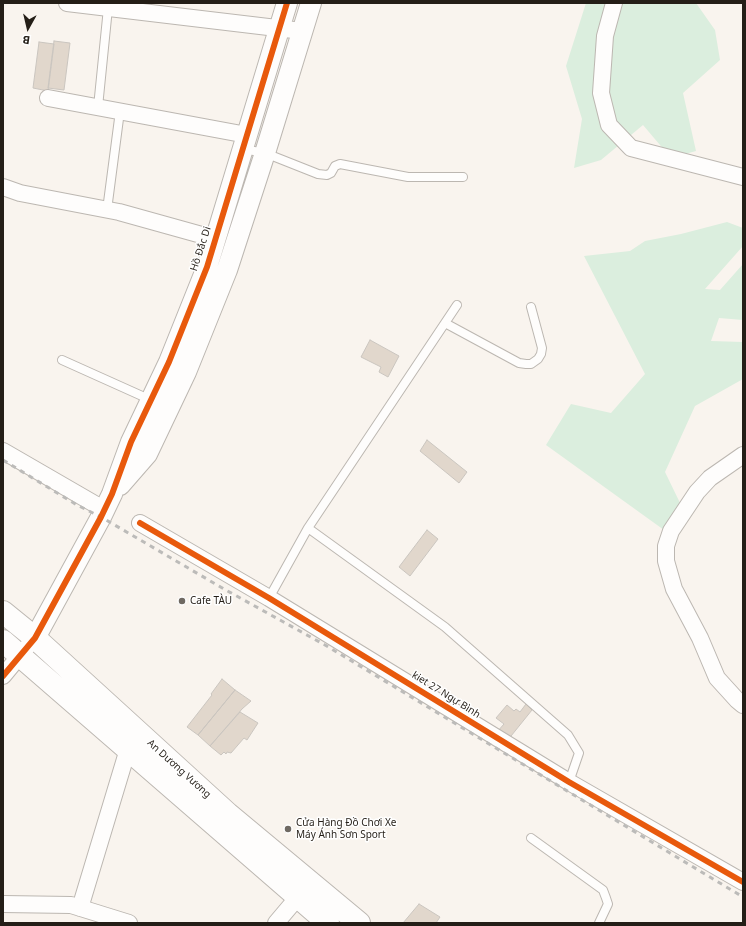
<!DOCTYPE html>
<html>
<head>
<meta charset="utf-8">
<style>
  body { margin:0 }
  #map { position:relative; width:746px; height:926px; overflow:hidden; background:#f9f4ee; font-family:"Noto Sans",sans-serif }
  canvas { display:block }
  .frame { position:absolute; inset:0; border:4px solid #241e17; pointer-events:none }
  .north { position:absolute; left:8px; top:8px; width:40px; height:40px; -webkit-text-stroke:3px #fff; paint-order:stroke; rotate:188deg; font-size:11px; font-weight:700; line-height:16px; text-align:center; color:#241e17 }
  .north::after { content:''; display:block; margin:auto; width:14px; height:18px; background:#241e17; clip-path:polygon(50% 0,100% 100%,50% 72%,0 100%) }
</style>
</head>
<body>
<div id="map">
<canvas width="746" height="926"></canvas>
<div class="frame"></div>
<div class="north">B</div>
</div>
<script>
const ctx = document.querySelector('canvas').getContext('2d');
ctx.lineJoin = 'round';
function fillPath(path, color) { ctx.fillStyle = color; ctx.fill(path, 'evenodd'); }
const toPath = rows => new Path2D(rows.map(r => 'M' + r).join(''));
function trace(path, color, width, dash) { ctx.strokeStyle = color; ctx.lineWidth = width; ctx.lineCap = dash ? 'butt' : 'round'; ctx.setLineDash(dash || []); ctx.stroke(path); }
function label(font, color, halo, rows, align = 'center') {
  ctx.font = font + ' "Noto Sans",sans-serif'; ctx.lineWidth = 3; ctx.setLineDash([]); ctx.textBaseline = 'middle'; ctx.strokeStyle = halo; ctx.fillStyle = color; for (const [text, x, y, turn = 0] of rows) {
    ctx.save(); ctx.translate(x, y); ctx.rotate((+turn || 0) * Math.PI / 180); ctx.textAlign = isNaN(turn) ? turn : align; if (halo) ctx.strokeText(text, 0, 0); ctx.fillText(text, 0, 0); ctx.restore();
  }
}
fillPath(toPath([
  [586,3,696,3,715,30,720,60,683,93,696,151,671,158,643,125,601,160,574,168,582,119,566,66],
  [727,222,743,228,743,246,705,289,720,290,743,264,743,320,719,318,711,341,743,342,743,379,695,406,665,472,681,505,664,530,546,445,571,404,611,413,645,374,584,256,630,251,645,241,681,234]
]), '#dbeede');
const building = toPath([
  [54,41,70,43,64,90,48,88,54,41],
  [39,42,54,44,48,91,33,88,39,42],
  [370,340,399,356,388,377,379,372,381,367,361,357,370,340],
  [427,440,467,472,459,483,420,451,427,440],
  [427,530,438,539,410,576,399,567,427,530],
  [222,679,235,690,198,735,187,727,212,695,211,694,222,679],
  [235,690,251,701,242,709,210,746,198,735,235,690],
  [526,704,532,710,507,741,497,732,504,724,496,718,507,705,514,711,516,709,520,712,526,704],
  [240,712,258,723,247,740,244,738,231,753,227,752,226,754,224,752,221,755,210,746,240,712],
  [419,904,440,917,436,923,403,923,419,904]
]);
fillPath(building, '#e1d7cc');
trace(building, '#cac5bf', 1);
const service = toPath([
  [98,107,108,8],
  [243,149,265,153,318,174,327,175,331,173,335,166,340,164,408,177,463,177],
  [107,210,120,111],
  [445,323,519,363,526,364,531,364,538,359,541,354,542,348,531,307],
  [62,360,151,400],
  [308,528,445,627,568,735,579,753,569,782],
  [269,598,308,528,457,305],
  [531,838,603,890,606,898,608,904,599,923]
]);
const minor = toPath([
  [67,3,302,31],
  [614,3,605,36,601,93,609,125,631,148,743,177],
  [48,98,247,135],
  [3,187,20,193,119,212,216,239],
  [3,451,105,510],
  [743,455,710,478,697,492,671,531,666,546,666,561,674,589,700,638,717,678,737,700,743,705],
  [140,523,269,598,569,782,743,882],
  [3,676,27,647],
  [3,904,71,905,129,923],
  [80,908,128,749],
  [276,923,298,897]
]);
const tertiary = toPath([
  [120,485,147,454,186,372,227,270,265,153,311,3],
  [35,638,101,517,112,494,131,442,169,362,207,267,287,3]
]);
const primary = toPath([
  [3,612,35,638,228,814,359,923],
  [3,641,328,923]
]);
trace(service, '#bcb7b1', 10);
trace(minor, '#bcb7b1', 18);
trace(tertiary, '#bcb7b1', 22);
trace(primary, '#bcb7b1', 24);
trace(service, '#fefdfc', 8);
trace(minor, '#fefdfc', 16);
trace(tertiary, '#fefdfc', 20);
trace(primary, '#fefdfc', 22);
trace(toPath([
  [3,460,77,505,101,517,224,589,325,645,743,897]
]), '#bcbbb9', 3, [5, 5]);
trace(toPath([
  [140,523,269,598,569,782,743,882],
  [3,676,35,638,101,517,112,494,131,442,169,362,207,267,287,3]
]), '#e8590c', 6);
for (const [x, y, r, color] of [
  [182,601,4,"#6f6962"],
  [288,829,4,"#6f6962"]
]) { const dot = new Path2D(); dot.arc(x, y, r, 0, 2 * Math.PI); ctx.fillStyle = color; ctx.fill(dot); trace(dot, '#fff', 1.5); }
label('10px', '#241e17', '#fff', [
  ["Hồ Đắc Di",201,249,-72],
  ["kiet 27 Ngự Bình",446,695,32],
  ["An Dương Vương",179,769,42]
]);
label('10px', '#241e17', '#fff', [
  ["Cafe TÀU",190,601],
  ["Cửa Hàng Đồ Chơi Xe",296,823],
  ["Máy Ánh Sơn Sport",296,835]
], 'left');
</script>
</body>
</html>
